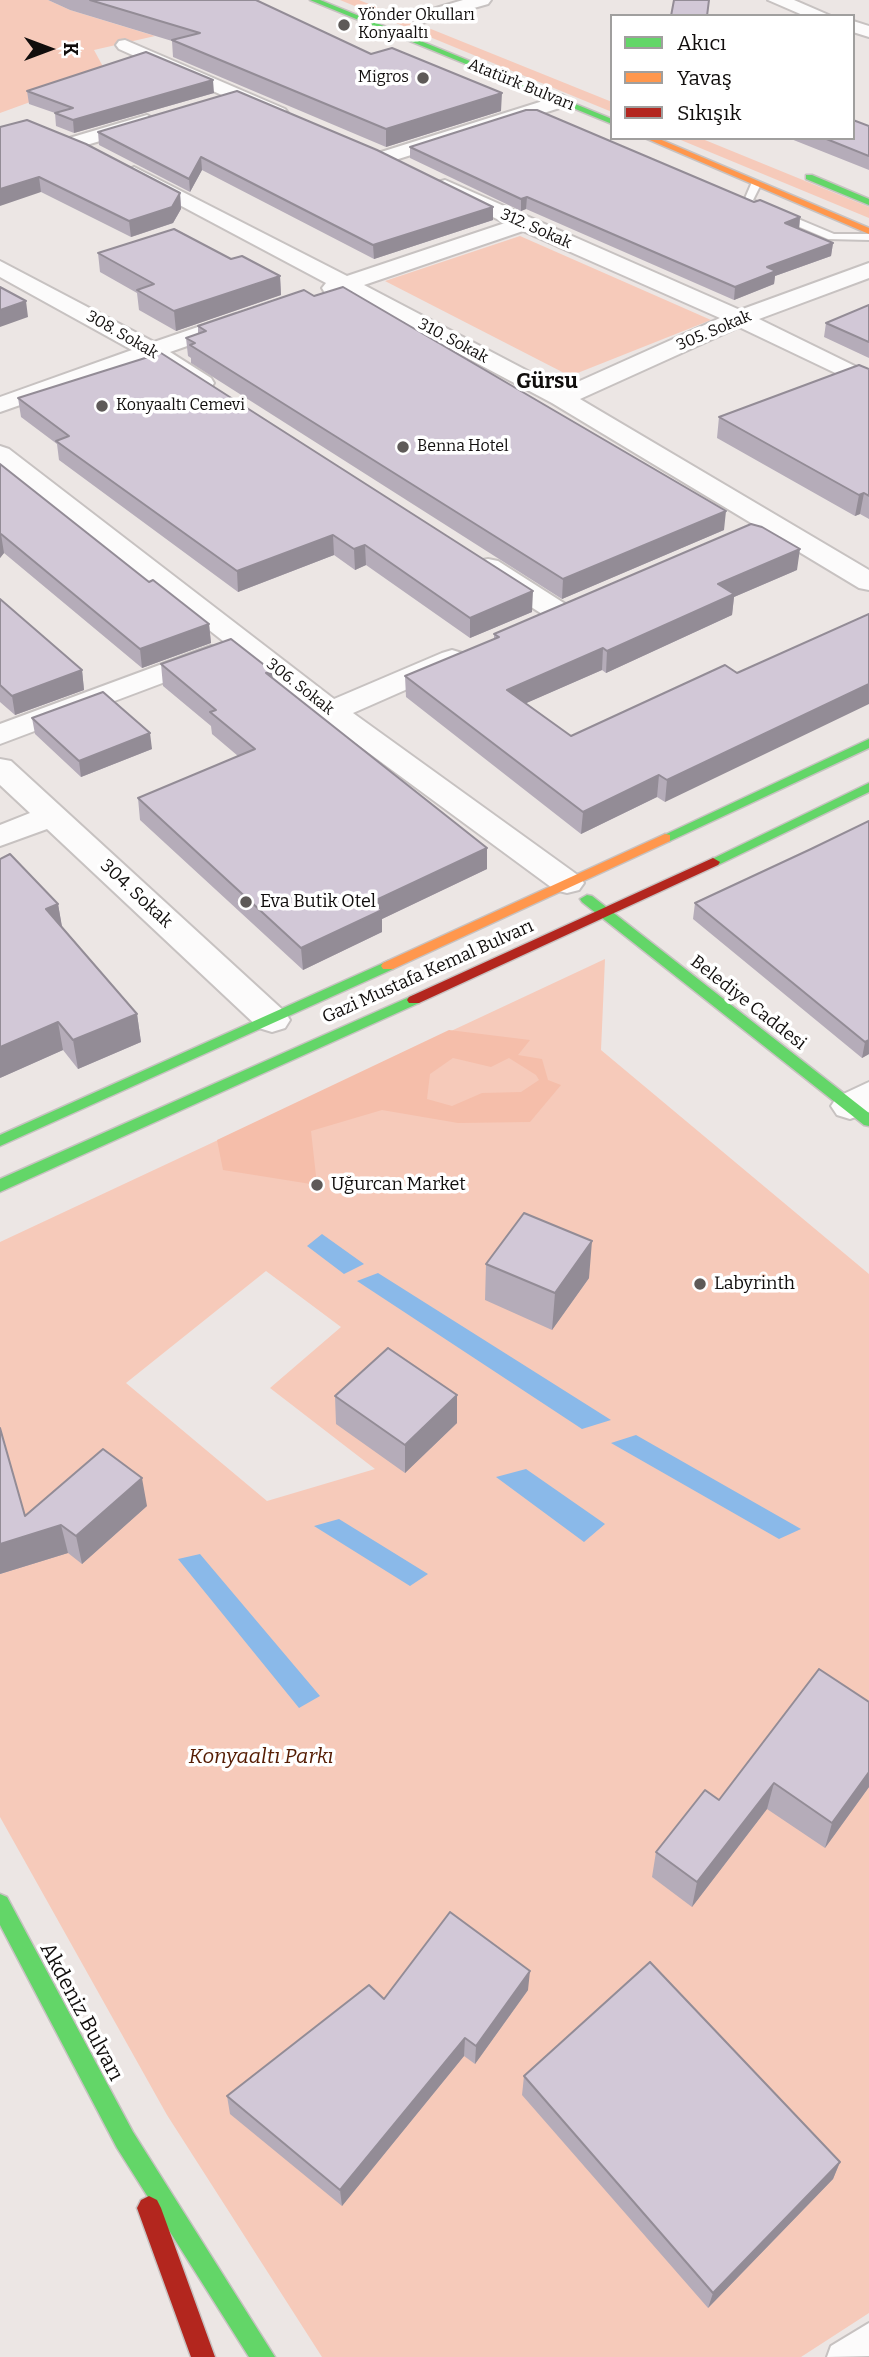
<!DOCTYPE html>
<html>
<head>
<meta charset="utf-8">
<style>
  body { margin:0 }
  #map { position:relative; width:869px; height:2357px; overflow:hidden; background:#ece6e4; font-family:Bitter,serif }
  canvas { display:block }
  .legend { position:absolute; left:610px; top:14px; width:245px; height:126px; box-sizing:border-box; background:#fff; border:2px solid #a09f9e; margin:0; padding:9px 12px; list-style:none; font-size:21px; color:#110e0d }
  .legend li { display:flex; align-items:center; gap:14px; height:35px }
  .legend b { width:35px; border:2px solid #a09f9e }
  .north { position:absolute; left:14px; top:14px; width:70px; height:70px; -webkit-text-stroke:5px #fff; paint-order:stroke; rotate:90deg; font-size:19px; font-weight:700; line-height:28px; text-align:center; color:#110e0d }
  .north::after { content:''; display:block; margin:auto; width:24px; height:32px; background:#110e0d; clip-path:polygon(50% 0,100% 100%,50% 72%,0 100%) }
</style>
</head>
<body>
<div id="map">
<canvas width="869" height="2357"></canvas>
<ul class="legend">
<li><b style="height:9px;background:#63d668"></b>Akıcı</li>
<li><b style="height:9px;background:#ff974d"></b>Yavaş</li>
<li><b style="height:9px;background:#b3261e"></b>Sıkışık</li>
</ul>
<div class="north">K</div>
</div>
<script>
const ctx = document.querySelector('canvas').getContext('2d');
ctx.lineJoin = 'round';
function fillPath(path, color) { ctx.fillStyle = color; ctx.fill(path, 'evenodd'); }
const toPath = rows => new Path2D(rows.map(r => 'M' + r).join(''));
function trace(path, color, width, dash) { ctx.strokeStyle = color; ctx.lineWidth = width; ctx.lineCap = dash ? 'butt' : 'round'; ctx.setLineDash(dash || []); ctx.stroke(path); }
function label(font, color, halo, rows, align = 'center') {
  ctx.font = font + ' Bitter,serif'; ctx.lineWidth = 7; ctx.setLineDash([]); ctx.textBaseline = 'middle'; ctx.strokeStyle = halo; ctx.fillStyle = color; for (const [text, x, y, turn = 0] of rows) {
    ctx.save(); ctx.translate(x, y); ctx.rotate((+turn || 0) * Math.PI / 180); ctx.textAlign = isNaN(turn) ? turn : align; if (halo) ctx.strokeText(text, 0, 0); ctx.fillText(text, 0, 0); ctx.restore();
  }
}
fillPath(toPath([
  [0,0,48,0,70,10,155,36,94,50,107,74,0,113],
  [340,0,359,0,612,102,612,112],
  [676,138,700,138,869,207,869,218],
  [520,236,711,320,570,376,385,281],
  [605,959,601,1050,869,1274,869,2313,801,2357,322,2357,167,2115,0,1817,0,1574,37,1562,0,1432,0,1242],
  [266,1271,341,1327,270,1388,375,1469,267,1501,126,1383]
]), '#f6caba');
fillPath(toPath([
  [449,1030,530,1040,518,1055,542,1059,548,1080,561,1085,530,1122,458,1123,382,1110,311,1131,317,1185,223,1170,217,1140],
  [453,1058,491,1067,509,1058,536,1075,539,1080,521,1092,482,1093,452,1106,427,1099,430,1074]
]), '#f5beaa');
fillPath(toPath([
  [322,1234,364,1264,344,1274,307,1246],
  [378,1273,611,1420,582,1429,357,1281],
  [636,1435,801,1529,779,1539,611,1443],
  [526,1469,605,1524,584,1542,496,1477],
  [339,1519,428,1574,410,1586,314,1526],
  [200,1554,320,1696,299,1708,178,1559]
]), '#8ab9e9');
const lane = toPath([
  [752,182,761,184,753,200,834,234,869,234,869,240,828,239,743,203,752,182],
  [869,2323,869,2356,827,2357,831,2346,869,2323]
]);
const street = toPath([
  [463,0,491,0,488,4,418,24,409,19,412,15,463,0],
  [768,0,794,0,831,16,805,16,768,0],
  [853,21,869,26,869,37,853,32,853,21],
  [125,40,285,109,288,113,285,117,271,117,119,49,116,45,119,41,125,40],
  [562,95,572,101,569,105,392,161,378,161,375,157,378,153,562,95],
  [147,115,157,121,154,125,73,149,63,143,66,139,147,115],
  [134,167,347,276,505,223,438,190,435,186,438,182,445,180,740,310,869,263,869,278,759,319,869,373,869,389,739,327,580,399,869,570,869,590,859,588,552,403,343,292,325,293,322,288,326,283,127,177,124,173,134,167],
  [523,231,720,318,562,389,364,285,523,231],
  [0,261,154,342,236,314,244,316,248,321,244,326,170,352,211,378,214,383,211,388,193,388,149,360,0,412,0,397,132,350,0,277,0,261],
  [0,446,9,449,334,699,442,653,452,650,462,653,467,659,462,665,353,713,579,876,584,883,579,890,567,893,555,890,320,717,0,466,0,446],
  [488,559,498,561,570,607,574,613,570,619,560,622,550,619,478,573,474,567,478,561,488,559],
  [211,646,221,649,226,655,221,661,0,744,0,724,211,646],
  [0,759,11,761,285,1012,290,1020,285,1028,272,1032,259,1028,47,829,0,846,0,825,30,813,0,785,0,759],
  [869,1082,869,1112,850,1119,837,1115,831,1106,837,1097,869,1082]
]);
const fast = toPath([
  [310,0,320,0,612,119,612,124,310,0],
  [806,175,812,175,869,199,869,205,806,179,806,175],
  [869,739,869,748,670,841,665,842,658,838,869,739],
  [869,783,869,792,718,865,708,865,706,862,869,783],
  [587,895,592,896,869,1113,869,1126,864,1125,582,902,580,899,587,895],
  [388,961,393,963,395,966,393,969,0,1146,0,1135,388,961],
  [414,995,419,997,421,1000,419,1003,0,1192,0,1179,414,995],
  [0,1894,7,1897,133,2132,275,2357,249,2357,117,2148,0,1925,0,1894]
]);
const slow = toPath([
  [645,138,657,138,869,228,869,234,645,138],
  [665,834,670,835,670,841,393,969,383,969,381,966,383,963,665,834]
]);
const jam = toPath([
  [713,858,720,862,718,865,419,1003,409,1003,407,1000,409,997,713,858],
  [149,2196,157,2200,161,2208,215,2357,191,2357,137,2208,141,2200,149,2196]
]);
trace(lane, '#c7c2c1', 4);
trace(street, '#c7c2c1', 4);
trace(fast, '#c7c2c1', 3);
trace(slow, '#c7c2c1', 3);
trace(jam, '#c7c2c1', 3);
fillPath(lane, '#fcfbfb');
fillPath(street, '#fcfbfb');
fillPath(fast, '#63d668');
fillPath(slow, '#ff974d');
fillPath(jam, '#b3261e');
fillPath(toPath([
  [48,0,256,0,371,54,501,111,386,147,173,57,172,41,70,10],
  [27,91,214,93,74,133,56,126,55,113,29,104],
  [869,126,869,170,791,139,853,138],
  [0,127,180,193,181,209,173,223,131,237,41,192],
  [98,132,493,207,493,220,374,259,202,170,190,192,99,145],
  [410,147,754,202,800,217,799,229,833,243,831,256,775,276,774,284,734,300,526,209,521,211,410,158],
  [98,253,231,259,280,276,281,295,176,331,139,310,137,293,100,272],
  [869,305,869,358,824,337,826,323],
  [198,326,724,530,562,599,191,363,191,358,188,356,186,338,198,334],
  [869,369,869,519,860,514,855,516,717,438,719,417],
  [18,398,532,612,470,638,366,565,355,570,334,555,238,592,59,460,57,444,21,417],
  [0,464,149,582,209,624,211,643,142,668,4,553,0,558],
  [797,570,734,597,732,615,606,673,602,670,526,703,571,736,725,665,665,802,657,797,581,834,406,697,405,676,494,639,494,634],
  [0,599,82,670,84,690,15,715,0,702],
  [161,664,273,678,487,848,487,869,382,919,382,932,303,970,140,820,138,798,238,756,212,734,211,726,163,686],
  [32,718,152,749,81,777,35,734],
  [869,821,869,1054,862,1058,693,919,695,903,811,849],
  [58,904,62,928,137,1014,141,1042,78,1069,63,1050,0,1078],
  [486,1264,589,1278,552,1330,485,1300],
  [335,1396,457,1423,405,1473,336,1424],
  [0,1428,25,1516,147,1506,82,1564,68,1553,0,1574],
  [869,1702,869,1787,825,1848,767,1809,692,1907,652,1877,656,1852,719,1800],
  [528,1990,475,2064,464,2056,342,2206,230,2114,227,2096,384,1999],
  [524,2076,840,2162,833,2179,708,2308,522,2095]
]), '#b5acb9');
fillPath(toPath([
  [213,80,214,93,74,133,73,120],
  [502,93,501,111,386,147,386,129],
  [201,157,202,170,190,192,189,179],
  [39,177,41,192,0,206,0,189],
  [180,193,181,209,173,223,131,237,129,221],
  [527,197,526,209,521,211,521,199],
  [493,207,493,220,374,259,373,245],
  [800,217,799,229,785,223],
  [833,243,831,256,775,276,774,284,734,300,735,287,767,267],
  [280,276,281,295,176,331,174,311],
  [26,301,28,317,0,327,0,310],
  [864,493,860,514,855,516,859,495],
  [726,511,724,530,562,599,563,579],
  [1,534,4,553,0,558,0,535],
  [333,535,334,555,238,592,237,571],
  [365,545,366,565,355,570,354,549],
  [800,549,797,570,734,597,732,615,606,673,607,651,718,584],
  [533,591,532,612,470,638,470,618],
  [209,624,211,643,142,668,140,649],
  [603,648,602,670,506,712,507,690],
  [82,670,84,690,15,715,12,696],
  [272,671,274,692,266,673],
  [869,684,869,704,665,802,667,780],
  [150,733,152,749,81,777,79,761],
  [659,775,657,797,581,834,583,812],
  [487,848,487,869,382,919,382,932,303,970,301,948,372,902],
  [58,904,63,932,46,909],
  [137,1014,141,1042,78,1069,73,1040],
  [58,1022,63,1050,0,1078,0,1047],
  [869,1040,869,1054,862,1058,865,1042],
  [592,1241,589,1278,552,1330,555,1293],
  [457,1395,457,1423,405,1473,405,1445],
  [142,1478,147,1506,82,1564,76,1536],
  [61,1525,68,1553,0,1574,0,1544],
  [869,1772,869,1787,825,1848,832,1823],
  [774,1783,767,1809,692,1907,697,1882],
  [530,1971,528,1990,475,2064,476,2046],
  [465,2038,464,2056,342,2206,340,2190],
  [840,2162,833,2179,708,2308,713,2293]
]), '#938c96');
const building = toPath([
  [90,0,256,0,371,54,392,48,502,93,386,129,172,40,200,33,90,0],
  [674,0,709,0,707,16,671,16,674,0],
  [146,52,213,80,73,120,55,113,73,108,27,91,146,52],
  [237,91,377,150,493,207,373,245,201,157,189,179,98,132,237,91],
  [526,110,537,110,754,202,760,200,800,217,785,223,833,243,767,267,776,271,735,287,527,197,521,199,410,147,526,110],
  [27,120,86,144,180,193,172,207,129,221,39,177,0,189,0,127,27,120],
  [853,120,869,126,869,156,824,138,853,138,853,120],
  [174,229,231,259,242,256,280,276,174,311,137,290,154,284,98,253,174,229],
  [0,287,26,301,0,310,0,287],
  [343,287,726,511,563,579,190,345,195,343,186,338,206,331,198,326,304,290,314,296,343,287],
  [869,305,869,342,826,323,869,305],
  [161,353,533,591,470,618,365,545,354,549,333,535,237,571,56,441,69,436,18,398,161,353],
  [859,365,869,369,869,496,864,493,859,495,719,417,859,365],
  [0,464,149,582,153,580,209,624,140,649,1,534,0,535,0,464],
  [751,524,762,527,800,549,718,584,734,594,607,651,603,648,507,690,571,736,725,665,737,673,869,614,869,684,667,780,659,775,583,812,405,676,499,637,494,634,751,524],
  [0,599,82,670,12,696,0,685,0,599],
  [231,639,272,671,266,673,487,848,372,902,382,910,301,948,138,798,255,749,210,712,216,710,161,664,231,639],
  [103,692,150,733,79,761,32,718,103,692],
  [869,821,869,1040,865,1042,695,903,811,849,869,821],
  [10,854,58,904,46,909,137,1014,73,1040,58,1022,0,1047,0,859,10,854],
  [524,1213,592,1241,555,1293,486,1264,524,1213],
  [388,1348,457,1395,405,1445,335,1396,388,1348],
  [0,1428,25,1516,103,1449,142,1478,76,1536,61,1525,0,1544,0,1428],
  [819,1669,869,1702,869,1772,832,1823,774,1783,697,1882,656,1852,705,1790,719,1800,819,1669],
  [450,1912,530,1971,476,2046,465,2038,340,2190,227,2096,369,1985,384,1999,450,1912],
  [650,1962,840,2162,713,2293,524,2076,650,1962]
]);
fillPath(building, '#d2c8d7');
trace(building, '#938c96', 2);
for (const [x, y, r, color] of [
  [344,25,7,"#5e5a58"],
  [423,78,7,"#5e5a58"],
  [102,406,7,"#5e5a58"],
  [403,447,7,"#5e5a58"],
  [246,902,7,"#5e5a58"],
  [317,1185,7,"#5e5a58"],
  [700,1284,7,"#5e5a58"]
]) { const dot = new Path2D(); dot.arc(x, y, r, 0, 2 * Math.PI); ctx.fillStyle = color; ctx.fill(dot); trace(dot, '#fff', 2.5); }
label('16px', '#110e0d', '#fff', [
  ["Yönder Okulları",358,16],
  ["Konyaaltı",358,34],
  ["Migros",409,78,"right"],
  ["Konyaaltı Cemevi",116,406],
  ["Benna Hotel",417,447]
], 'left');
label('16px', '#110e0d', '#fff', [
  ["Atatürk Bulvarı",521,85,22],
  ["312. Sokak",536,229,24],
  ["305. Sokak",714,331,-23],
  ["308. Sokak",122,335,30],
  ["310. Sokak",453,341,28],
  ["306. Sokak",300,687,38]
]);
label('18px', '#110e0d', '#fff', [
  ["304. Sokak",136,894,43],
  ["Gazi Mustafa Kemal Bulvarı",428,972,-24],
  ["Belediye Caddesi",748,1003,38]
]);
label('18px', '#110e0d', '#fff', [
  ["Eva Butik Otel",260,902],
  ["Uğurcan Market",331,1185],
  ["Labyrinth",714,1284]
], 'left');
label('bold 21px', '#110e0d', '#fff', [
  ["Gürsu",547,382]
]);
label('italic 21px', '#551c03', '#fff', [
  ["Konyaaltı Parkı",261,1757]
]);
label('21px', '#110e0d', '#fff', [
  ["Akdeniz Bulvarı",81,2012,62]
]);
</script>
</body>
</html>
